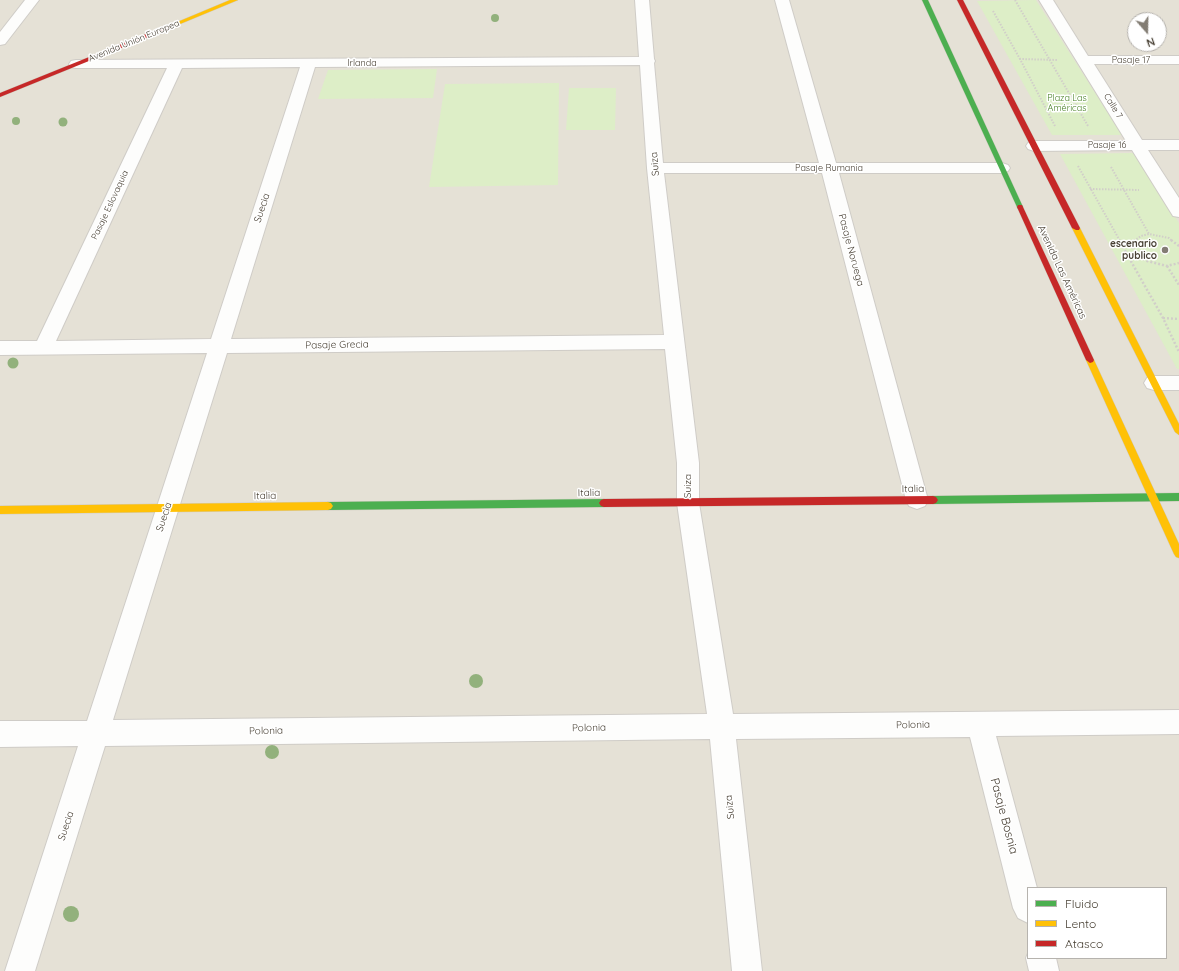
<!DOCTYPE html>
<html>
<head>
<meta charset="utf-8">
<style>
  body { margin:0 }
  #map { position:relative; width:1179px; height:971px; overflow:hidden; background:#f0efea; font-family:Quicksand,sans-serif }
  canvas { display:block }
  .legend { position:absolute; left:1027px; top:887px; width:140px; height:72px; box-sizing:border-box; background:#fff; border:1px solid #b6b3ae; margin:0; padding:5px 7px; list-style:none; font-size:12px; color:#484034 }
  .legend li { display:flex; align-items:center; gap:8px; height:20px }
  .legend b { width:20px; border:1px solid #b6b3ae }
  .north { position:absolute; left:1127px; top:12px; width:40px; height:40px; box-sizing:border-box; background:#fff; border:1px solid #b6b3ae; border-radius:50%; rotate:160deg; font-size:11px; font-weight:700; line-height:16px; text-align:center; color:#484034 }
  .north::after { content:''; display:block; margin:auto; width:14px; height:18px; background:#837d74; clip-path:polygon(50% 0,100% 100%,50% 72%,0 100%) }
</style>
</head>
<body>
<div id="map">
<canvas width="1179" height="971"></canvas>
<ul class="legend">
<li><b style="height:5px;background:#4caf50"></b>Fluido</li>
<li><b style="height:5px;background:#ffc107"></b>Lento</li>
<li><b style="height:5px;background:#c62828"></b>Atasco</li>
</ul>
<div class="north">N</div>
</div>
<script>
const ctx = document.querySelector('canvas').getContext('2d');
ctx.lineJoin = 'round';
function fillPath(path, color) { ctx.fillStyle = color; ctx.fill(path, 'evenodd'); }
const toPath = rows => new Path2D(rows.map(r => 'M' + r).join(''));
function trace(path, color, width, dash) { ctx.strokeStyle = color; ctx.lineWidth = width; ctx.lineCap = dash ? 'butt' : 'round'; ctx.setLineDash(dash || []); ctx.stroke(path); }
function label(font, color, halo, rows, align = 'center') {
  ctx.font = font + ' Quicksand,sans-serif'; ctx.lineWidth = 3; ctx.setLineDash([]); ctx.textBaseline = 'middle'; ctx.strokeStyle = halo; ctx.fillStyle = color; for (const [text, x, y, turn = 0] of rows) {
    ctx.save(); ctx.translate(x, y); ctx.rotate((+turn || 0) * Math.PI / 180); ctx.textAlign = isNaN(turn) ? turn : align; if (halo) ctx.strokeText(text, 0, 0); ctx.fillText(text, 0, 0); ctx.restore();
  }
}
fillPath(toPath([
  [0,0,1179,0,1179,971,0,971],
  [1135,20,1159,20,1159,44,1135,44],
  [1028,888,1166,888,1166,958,1028,958]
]), '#e5e1d6');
fillPath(toPath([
  [1036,0,1122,135,1052,135,977,1],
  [437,69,433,98,318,99,328,70],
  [559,83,558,185,429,187,445,84],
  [569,88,616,88,615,130,566,130],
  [1134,153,1179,223,1179,369,1177,369,1060,154]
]), '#ddeec7');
const street = toPath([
  [25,0,39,0,5,44,0,45,0,32,25,0],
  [635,0,649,0,654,59,655,61,654,63,663,163,819,163,775,0,789,0,836,163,1002,163,1008,165,1010,168,1008,171,1002,173,839,173,928,500,925,506,917,509,909,506,906,500,822,173,664,173,699,463,699,503,733,714,1179,710,1179,734,996,736,1037,888,1028,888,1028,923,1018,918,1013,908,970,737,736,739,762,971,732,971,710,739,105,746,35,971,5,971,78,746,0,747,0,721,87,721,207,353,0,355,0,341,37,341,167,68,76,68,71,67,69,64,71,61,76,60,639,57,635,0],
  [640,65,647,168,664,335,231,339,315,67,640,65],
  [300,67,211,339,56,341,182,68,300,67],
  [665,349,677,463,677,503,707,714,113,720,227,353,665,349],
  [1039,0,1053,0,1088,56,1179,56,1179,64,1094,64,1142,140,1179,140,1179,150,1148,150,1179,198,1179,217,1173,216,1132,150,1034,151,1028,149,1026,146,1028,143,1034,141,1126,141,1039,0],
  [1154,376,1179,376,1179,390,1154,390,1147,388,1144,383,1147,378,1154,376],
  [1028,953,1028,958,1056,958,1059,971,1029,971,1026,958,1028,953]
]);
const fast = toPath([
  [922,0,928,0,1023,207,1022,209,1018,209,1017,207,922,0],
  [1179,493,1179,501,933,504,930,503,928,500,930,497,933,496,1179,493],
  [604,499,607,500,609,503,607,506,604,507,328,510,325,509,323,506,325,503,328,502,604,499]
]);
const slow = toPath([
  [230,0,238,0,168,29,163,28,230,0],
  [1073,226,1076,226,1080,228,1179,424,1179,435,1175,432,1072,228,1073,226],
  [1090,357,1094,360,1179,544,1179,558,1176,557,1174,554,1086,360,1090,357],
  [328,502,331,503,333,506,331,509,328,510,0,514,0,506,328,502]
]);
const jam = toPath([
  [957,0,963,0,1080,228,1079,230,1076,230,1072,228,957,0],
  [166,26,169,28,168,29,0,97,0,93,166,26],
  [1018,205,1022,205,1023,207,1094,360,1093,362,1090,363,1086,360,1017,207,1018,205],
  [933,496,936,497,938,500,936,503,933,504,604,507,601,506,599,503,601,500,604,499,933,496]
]);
trace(street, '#cfccc7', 2);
trace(fast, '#d0ccc0', 1);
trace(slow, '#d0ccc0', 1);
trace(jam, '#d0ccc0', 1);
trace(toPath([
  [1015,0,1088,126],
  [993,11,1020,59],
  [1055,126,1020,59,1058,60],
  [1078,166,1120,241],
  [1111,167,1149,234],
  [1090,189,1139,190],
  [1134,241,1141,236,1149,234,1169,238,1172,241]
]), '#d1cec9', 2, [1.5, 1.5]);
trace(toPath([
  [1119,240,1163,318,1179,352],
  [1135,240,1132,244,1134,250,1139,256,1147,261,1167,266,1179,263],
  [1171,240,1179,246],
  [1167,266,1179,285],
  [1163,318,1179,319]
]), '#d1cec9', 2.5, [2, 2]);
fillPath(street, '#fdfdfc');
fillPath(fast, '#4caf50');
fillPath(slow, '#ffc107');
fillPath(jam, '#c62828');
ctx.fillStyle = '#92b17c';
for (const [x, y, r] of [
  [495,18,4],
  [16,121,4],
  [63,122,4.5],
  [13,363,5.5],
  [476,681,7],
  [272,752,7],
  [71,914,8]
]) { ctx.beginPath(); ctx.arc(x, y, r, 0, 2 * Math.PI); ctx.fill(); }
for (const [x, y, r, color] of [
  [1165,250,4,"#837d74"]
]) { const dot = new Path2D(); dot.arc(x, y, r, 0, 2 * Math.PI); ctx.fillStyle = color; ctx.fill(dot); trace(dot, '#fff', 1.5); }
label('9px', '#484034', '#fff', [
  ["Avenida Unión Europea",134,41,-22],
  ["Pasaje 17",1131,60],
  ["Irlanda",362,63],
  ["Calle 7",1113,106,58],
  ["Pasaje 16",1107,145],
  ["Pasaje Rumania",829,168],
  ["Pasaje Eslovaquia",110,205,-65]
]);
label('9px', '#457f22', '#fff', [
  ["Plaza Las",1067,98],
  ["Américas",1067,108]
]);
label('10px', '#484034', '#fff', [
  ["Suiza",655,164,-95],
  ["Suecia",262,208,-72],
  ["Pasaje Noruega",851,250,75],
  ["Avenida Las Américas",1062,272,65],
  ["Pasaje Grecia",337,345,-1],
  ["Suiza",688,486,-90],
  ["Italia",913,489,-1],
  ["Italia",589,493,-1],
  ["Italia",265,496,-1],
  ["Suecia",164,517,-72],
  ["Polonia",913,725,-1],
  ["Polonia",589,728,-1],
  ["Polonia",266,731,-1],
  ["Suiza",730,807,-96],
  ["Suecia",66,826,-72]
]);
label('bold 10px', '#484034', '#fff', [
  ["escenario",1157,244],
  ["publico",1157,256]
], 'right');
label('12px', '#484034', '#fff', [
  ["Pasaje Bosnia",1004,816,75]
]);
</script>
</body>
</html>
